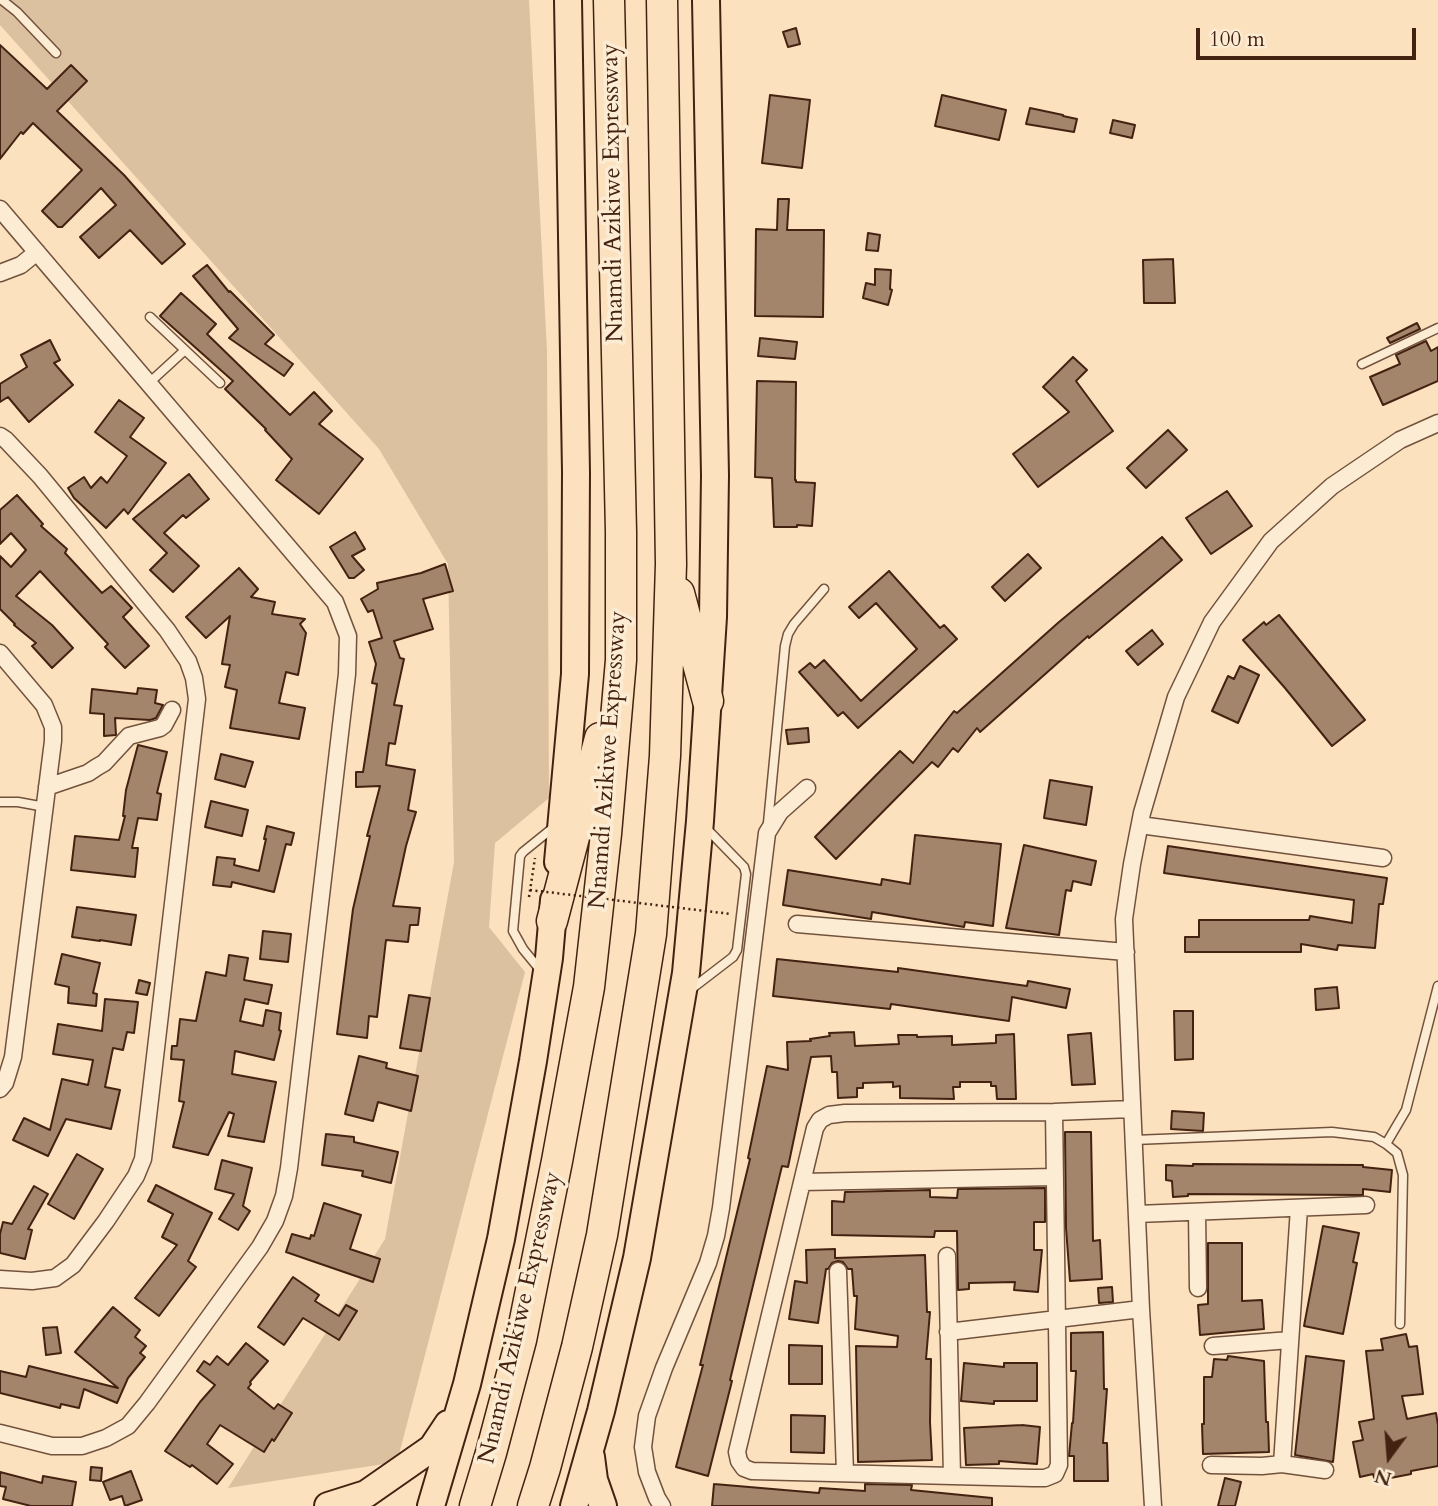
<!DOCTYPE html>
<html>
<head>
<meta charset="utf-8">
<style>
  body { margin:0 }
  #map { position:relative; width:1438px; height:1506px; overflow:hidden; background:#fbe1bd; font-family:Cardo,serif }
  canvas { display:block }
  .north { position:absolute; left:1354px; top:1422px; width:70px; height:70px; -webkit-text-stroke:5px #fcecd4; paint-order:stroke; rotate:196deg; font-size:19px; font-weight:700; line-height:28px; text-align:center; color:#442212 }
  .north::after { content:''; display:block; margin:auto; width:24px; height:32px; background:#442212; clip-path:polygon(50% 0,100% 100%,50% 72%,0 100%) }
  .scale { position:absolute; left:1196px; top:28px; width:220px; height:32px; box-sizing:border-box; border:4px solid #442212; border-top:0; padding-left:9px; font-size:21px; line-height:24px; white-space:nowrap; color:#442212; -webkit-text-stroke:5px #fcecd4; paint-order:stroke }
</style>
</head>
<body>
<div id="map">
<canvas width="1438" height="1506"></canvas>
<div class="north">N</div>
<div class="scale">100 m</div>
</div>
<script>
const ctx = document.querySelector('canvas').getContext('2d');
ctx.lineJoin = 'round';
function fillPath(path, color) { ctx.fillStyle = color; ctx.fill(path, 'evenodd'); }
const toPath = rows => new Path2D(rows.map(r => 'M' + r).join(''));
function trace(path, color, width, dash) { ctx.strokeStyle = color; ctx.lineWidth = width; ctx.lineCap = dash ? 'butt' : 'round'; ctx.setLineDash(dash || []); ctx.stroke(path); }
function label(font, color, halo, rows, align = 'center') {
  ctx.font = font + ' Cardo,serif'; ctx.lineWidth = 7; ctx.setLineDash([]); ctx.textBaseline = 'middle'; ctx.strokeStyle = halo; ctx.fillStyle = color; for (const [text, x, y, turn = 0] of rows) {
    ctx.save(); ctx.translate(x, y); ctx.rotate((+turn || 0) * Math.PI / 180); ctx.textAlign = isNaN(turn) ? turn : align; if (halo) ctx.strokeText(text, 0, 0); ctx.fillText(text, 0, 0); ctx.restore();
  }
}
fillPath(toPath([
  [0,0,529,0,547,351,549,798,495,843,489,927,525,972,397,1462,228,1488,385,1239,454,862,448,564,379,449,0,25]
]), '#dcc1a0');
const building = toPath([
  [796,28,800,44,788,47,783,32,796,28],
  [0,45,47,89,71,65,87,81,57,111,124,175,185,244,162,264,130,230,99,258,80,237,116,205,101,188,62,227,58,227,42,211,82,170,33,123,23,134,21,132,0,159,0,45],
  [770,95,810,100,802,168,762,163,770,95],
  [942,95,1006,110,999,140,935,126,942,95],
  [1030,108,1063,115,1063,116,1077,119,1074,132,1026,124,1030,108],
  [1113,120,1135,125,1132,138,1110,133,1113,120],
  [778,199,789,199,787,230,824,230,823,317,755,316,756,229,777,230,778,199],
  [868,233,880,235,878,251,866,250,868,233],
  [1173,259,1175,303,1144,303,1143,260,1173,259],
  [207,265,229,292,230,291,274,335,265,344,293,364,284,376,229,338,238,329,193,276,207,265],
  [875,269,891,270,890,289,892,290,888,305,863,298,866,283,875,285,875,269],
  [181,293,216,324,207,334,290,415,314,392,332,411,319,424,363,459,319,514,276,480,292,459,265,430,266,429,225,389,233,381,160,316,181,293],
  [1417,323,1420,329,1390,343,1387,338,1417,323],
  [760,338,797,342,795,359,758,356,760,338],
  [50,340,60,360,54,363,73,385,29,422,8,397,0,402,0,384,27,367,21,355,50,340],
  [1426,341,1431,351,1438,347,1438,381,1383,405,1370,377,1400,364,1396,355,1426,341],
  [1073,357,1087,370,1076,381,1113,431,1038,487,1013,454,1069,412,1043,387,1073,357],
  [757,381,796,382,795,480,796,480,796,482,815,483,812,526,797,525,797,527,774,527,772,478,755,477,757,381],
  [119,400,144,418,130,437,166,463,128,514,124,509,106,528,74,498,68,488,84,477,91,488,101,477,107,483,127,456,95,432,119,400],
  [1168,430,1187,450,1146,488,1127,468,1168,430],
  [189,474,209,499,186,518,183,515,164,533,199,566,173,592,150,570,167,553,133,519,189,474],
  [1227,491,1252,526,1211,554,1186,518,1227,491],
  [17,495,43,524,41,526,67,549,65,553,102,593,111,586,132,608,123,617,149,646,125,668,105,647,108,644,40,571,16,596,52,625,73,648,52,668,32,646,36,643,14,625,15,624,0,609,0,556,11,567,26,550,11,533,0,544,0,510,17,495],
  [355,532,365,549,352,556,364,570,354,578,349,578,330,547,355,532],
  [1162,537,1182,560,1089,638,1088,636,980,732,977,728,958,752,953,748,938,767,932,762,836,859,815,837,900,751,913,763,954,711,957,713,1059,622,1162,537],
  [1028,554,1041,568,1005,601,992,587,1028,554],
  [445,564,453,591,423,599,433,629,394,641,400,658,404,659,394,705,402,706,395,744,389,743,386,765,415,770,408,810,416,812,406,846,393,906,420,908,418,925,410,925,408,942,386,940,377,1017,369,1016,367,1038,337,1034,353,909,370,836,367,836,380,786,356,787,356,772,363,772,377,684,372,683,376,664,369,642,382,638,373,610,368,612,361,599,378,589,377,583,421,573,445,564],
  [239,568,258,589,251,597,275,602,272,614,305,619,300,624,306,633,298,675,286,672,279,703,305,708,299,739,230,728,237,690,225,687,230,665,222,664,230,616,206,638,186,617,239,568],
  [889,571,940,628,944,625,957,639,858,728,843,712,838,716,799,672,810,663,815,668,824,660,861,701,917,649,876,603,859,618,849,607,889,571],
  [1279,615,1365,720,1332,746,1285,688,1243,640,1264,622,1266,625,1279,615],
  [1152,630,1163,644,1138,665,1126,651,1152,630],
  [1240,666,1259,675,1238,723,1212,711,1228,676,1234,679,1240,666],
  [138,688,157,690,155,703,163,705,156,718,150,720,115,718,116,735,104,736,104,714,90,713,92,689,137,694,138,688],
  [808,728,809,742,788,744,786,730,808,728],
  [138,745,167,752,157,793,161,794,157,820,138,818,132,848,138,848,135,877,71,870,75,836,119,840,125,816,123,816,126,790,138,745],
  [221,754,253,762,245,787,215,779,221,754],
  [1050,780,1092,787,1086,825,1044,818,1050,780],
  [211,801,248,810,242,836,205,827,211,801],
  [267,826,294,833,291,845,286,844,274,892,232,882,231,887,213,885,217,857,235,859,234,865,259,871,266,839,264,839,267,826],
  [915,835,1001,844,993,926,965,922,964,927,872,912,871,919,783,905,788,870,881,885,882,879,910,884,915,835],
  [1024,845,1096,861,1091,885,1073,881,1071,891,1066,890,1059,935,1006,928,1024,845],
  [1168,846,1387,878,1383,904,1379,904,1375,948,1338,945,1337,950,1301,944,1301,952,1185,952,1185,937,1199,937,1199,920,1309,920,1310,916,1352,923,1354,900,1164,873,1168,846],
  [77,907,136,915,131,945,100,940,100,941,72,937,77,907],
  [263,931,291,934,288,962,260,959,263,931],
  [62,954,100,963,93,993,97,994,96,1006,68,1003,69,987,55,984,62,954],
  [229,955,248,958,244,980,272,985,268,1004,245,999,240,1021,263,1026,266,1010,281,1013,279,1030,281,1031,274,1060,235,1051,232,1074,276,1082,264,1142,228,1136,234,1114,229,1112,208,1155,173,1147,184,1102,179,1101,184,1060,171,1059,172,1046,177,1046,180,1019,196,1021,206,972,226,976,229,955],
  [777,959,898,972,898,968,1027,986,1028,981,1070,989,1066,1008,1012,997,1009,1021,891,1004,890,1009,773,996,777,959],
  [139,980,150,983,147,995,136,993,139,980],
  [1337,987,1339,1008,1316,1010,1315,989,1337,987],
  [409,995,430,998,421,1051,400,1048,409,995],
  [105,999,138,1002,134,1033,127,1032,123,1050,113,1048,105,1087,120,1090,111,1129,66,1119,48,1156,13,1140,24,1118,50,1130,62,1079,88,1085,93,1060,53,1054,58,1024,102,1031,105,999],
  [1174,1011,1193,1011,1193,1059,1175,1060,1174,1011],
  [854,1032,855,1046,899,1044,898,1035,917,1035,917,1037,952,1036,952,1045,996,1043,996,1035,1014,1034,1016,1099,997,1099,996,1086,991,1086,991,1082,960,1082,960,1087,953,1087,954,1099,900,1098,900,1086,893,1087,893,1082,863,1083,863,1088,857,1088,857,1097,838,1098,837,1072,832,1072,831,1056,811,1057,788,1167,782,1166,730,1380,732,1381,708,1476,676,1467,703,1365,700,1365,750,1159,748,1158,767,1066,788,1070,787,1042,811,1041,810,1039,830,1036,829,1033,854,1032],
  [1091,1033,1095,1084,1072,1085,1068,1035,1091,1033],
  [359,1056,387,1063,386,1068,418,1076,411,1111,378,1102,373,1121,345,1114,359,1056],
  [1172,1111,1204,1113,1203,1131,1171,1129,1172,1111],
  [1065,1132,1091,1132,1093,1241,1100,1240,1102,1279,1070,1281,1066,1228,1065,1132],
  [326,1134,354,1137,354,1142,398,1152,391,1183,362,1176,363,1171,322,1165,326,1134],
  [77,1154,103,1169,74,1219,48,1204,77,1154],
  [222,1160,252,1168,243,1206,250,1211,238,1230,219,1219,234,1194,215,1189,222,1160],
  [1193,1164,1363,1165,1363,1167,1392,1170,1390,1192,1363,1189,1363,1195,1188,1194,1188,1196,1173,1197,1172,1181,1166,1180,1166,1165,1193,1166,1193,1164],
  [156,1185,212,1213,188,1261,196,1267,159,1316,135,1298,177,1245,162,1237,173,1214,148,1201,156,1185],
  [34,1186,48,1194,28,1229,32,1230,25,1259,0,1253,0,1234,3,1222,12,1224,34,1186],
  [1045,1188,1045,1222,1034,1222,1034,1250,1042,1250,1038,1292,1014,1290,1015,1282,969,1283,969,1289,958,1290,957,1231,935,1231,934,1237,832,1235,832,1201,844,1202,845,1192,930,1190,930,1197,957,1198,958,1189,1045,1188],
  [324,1203,361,1215,350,1249,380,1259,373,1282,286,1252,292,1234,310,1239,311,1235,314,1236,324,1203],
  [1323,1226,1359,1233,1353,1262,1357,1263,1343,1334,1304,1326,1323,1226],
  [1208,1243,1242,1243,1242,1301,1262,1300,1264,1329,1200,1335,1198,1305,1208,1304,1208,1243],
  [835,1249,835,1258,925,1255,927,1312,930,1312,926,1359,931,1359,930,1422,932,1460,858,1462,856,1346,897,1347,898,1336,855,1329,857,1296,854,1296,852,1269,848,1269,843,1262,838,1261,832,1263,828,1269,826,1269,818,1323,789,1319,795,1281,807,1283,806,1250,835,1249],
  [293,1277,319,1295,315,1301,339,1316,346,1305,357,1311,339,1340,303,1318,284,1345,258,1327,293,1277],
  [1112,1287,1113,1302,1099,1303,1098,1288,1112,1287],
  [113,1307,140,1330,135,1337,146,1346,140,1353,145,1357,128,1378,117,1403,84,1389,79,1408,61,1404,60,1408,0,1393,0,1371,26,1377,29,1366,118,1388,75,1352,113,1307],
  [57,1327,61,1353,46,1355,43,1328,57,1327],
  [1103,1332,1104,1389,1107,1389,1103,1443,1107,1443,1108,1481,1074,1481,1074,1456,1069,1456,1072,1423,1073,1423,1076,1371,1071,1371,1071,1333,1103,1332],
  [1406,1334,1409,1347,1417,1346,1423,1394,1402,1396,1407,1419,1436,1413,1438,1425,1438,1466,1411,1471,1411,1474,1375,1481,1373,1474,1360,1477,1353,1442,1363,1440,1359,1422,1374,1419,1366,1351,1383,1350,1381,1339,1406,1334],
  [246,1343,268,1361,250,1382,251,1384,248,1388,274,1409,278,1404,292,1413,274,1441,272,1439,264,1452,220,1425,207,1444,233,1464,217,1484,192,1465,190,1467,165,1451,200,1402,215,1385,197,1371,204,1361,210,1365,217,1356,228,1365,246,1343],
  [789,1345,822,1346,822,1384,789,1384,789,1345],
  [1228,1356,1264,1361,1266,1422,1268,1422,1269,1452,1203,1454,1202,1424,1204,1424,1204,1377,1212,1377,1214,1359,1227,1360,1228,1356],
  [1306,1356,1344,1361,1333,1462,1295,1455,1306,1356],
  [964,1363,1004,1367,1004,1363,1037,1363,1037,1401,994,1401,994,1404,961,1401,964,1363],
  [791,1415,825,1416,824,1453,791,1452,791,1415],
  [1022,1425,1040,1427,1037,1464,999,1461,999,1464,966,1465,964,1428,1022,1425],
  [91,1467,102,1468,101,1481,90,1480,91,1467],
  [131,1471,142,1500,125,1506,122,1496,110,1500,103,1482,131,1471],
  [0,1472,42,1483,43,1476,76,1482,72,1506,31,1506,3,1499,6,1487,0,1486,0,1472],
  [1225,1478,1241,1482,1235,1506,1218,1506,1225,1478],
  [714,1484,819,1493,820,1488,865,1491,865,1484,912,1485,911,1490,992,1498,992,1506,712,1506,714,1484]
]);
fillPath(building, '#a3856b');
trace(building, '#442212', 2);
const service = toPath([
  [2,0,17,12,56,53],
  [150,317,220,383],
  [1362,364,1438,328],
  [149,383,185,350],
  [0,802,18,802,45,807],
  [768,823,785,646,788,634,794,624,824,589],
  [541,971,523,949,513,931,520,856,523,852,554,827],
  [690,990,733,957,737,950,746,874,744,867,706,828],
  [1134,1140,1332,1132,1374,1137,1386,1144,1397,1153,1403,1175,1400,1324],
  [1386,1144,1406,1110,1438,986]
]);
const minor = toPath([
  [0,209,335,602,348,636,347,674,289,1168,284,1196,275,1221,260,1247,147,1403,128,1426,106,1438,82,1446,52,1446,0,1433],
  [0,273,21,265,37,252],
  [0,436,6,440,40,476,167,630,188,661,194,678,197,699,143,1159,136,1176,106,1221,73,1265,55,1278,32,1281,0,1279],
  [0,653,44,705,53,727,53,741,13,1057,5,1083,0,1089],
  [47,787,88,773,97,767,104,763,129,736,160,728,164,725,172,710],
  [1140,825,1383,858],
  [797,924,1126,952],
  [1054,1112,1059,1465,1055,1474,1045,1478,1033,1478,752,1471,744,1468,739,1461,737,1452,815,1128,820,1120,829,1115,845,1113,1054,1112,1132,1109],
  [802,1182,1055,1177],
  [1197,1212,1198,1288],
  [1137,1214,1366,1205],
  [947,1256,952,1476],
  [838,1271,845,1473],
  [948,1332,1141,1309],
  [1213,1346,1290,1340],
  [1282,1464,1325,1470],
  [1211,1465,1262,1466,1282,1464,1299,1208],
  [662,1506,657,1498,647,1472,643,1447,647,1416,664,1368,708,1263,716,1236,721,1208,767,833,780,812,807,788],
  [1153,1506,1141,1309,1124,919,1132,864,1142,813,1176,697,1212,622,1271,541,1332,486,1400,440,1438,423]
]);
const trunk = toPath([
  [558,862,575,674,576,472,568,0],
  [591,1457,594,1480,603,1506],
  [328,1506,366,1494,432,1448,448,1424],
  [431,1506,467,1384,501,1239,533,1061,549,958,554,900],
  [574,1506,601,1411,637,1258,686,973,700,821,713,617,715,475,706,0]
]);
const motorway = toPath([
  [679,593,708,701],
  [552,921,600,738],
  [475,1506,491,1453,521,1340,557,1161,589,987,606,834,621,660,621,532,609,0],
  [533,1506,545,1468,577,1347,602,1235,651,934,665,756,671,564,662,0]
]);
trace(service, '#72523d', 11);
trace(minor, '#72523d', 19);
trace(trunk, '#442212', 30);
trace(motorway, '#442212', 33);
trace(toPath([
  [529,897,535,858]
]), '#442212', 2.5, [2, 3.5]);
trace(service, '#fcecd4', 8);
trace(minor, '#fcecd4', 16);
trace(trunk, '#fbe1bd', 26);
trace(motorway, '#fbe1bd', 30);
trace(toPath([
  [530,890,731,914]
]), '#442212', 2.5, [2, 3.5]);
label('24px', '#442212', '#fcecd4', [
  ["Nnamdi Azikiwe Expressway",614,193,-91],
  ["Nnamdi Azikiwe Expressway",609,760,-86],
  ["Nnamdi Azikiwe Expressway",521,1318,-77]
]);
</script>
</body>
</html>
